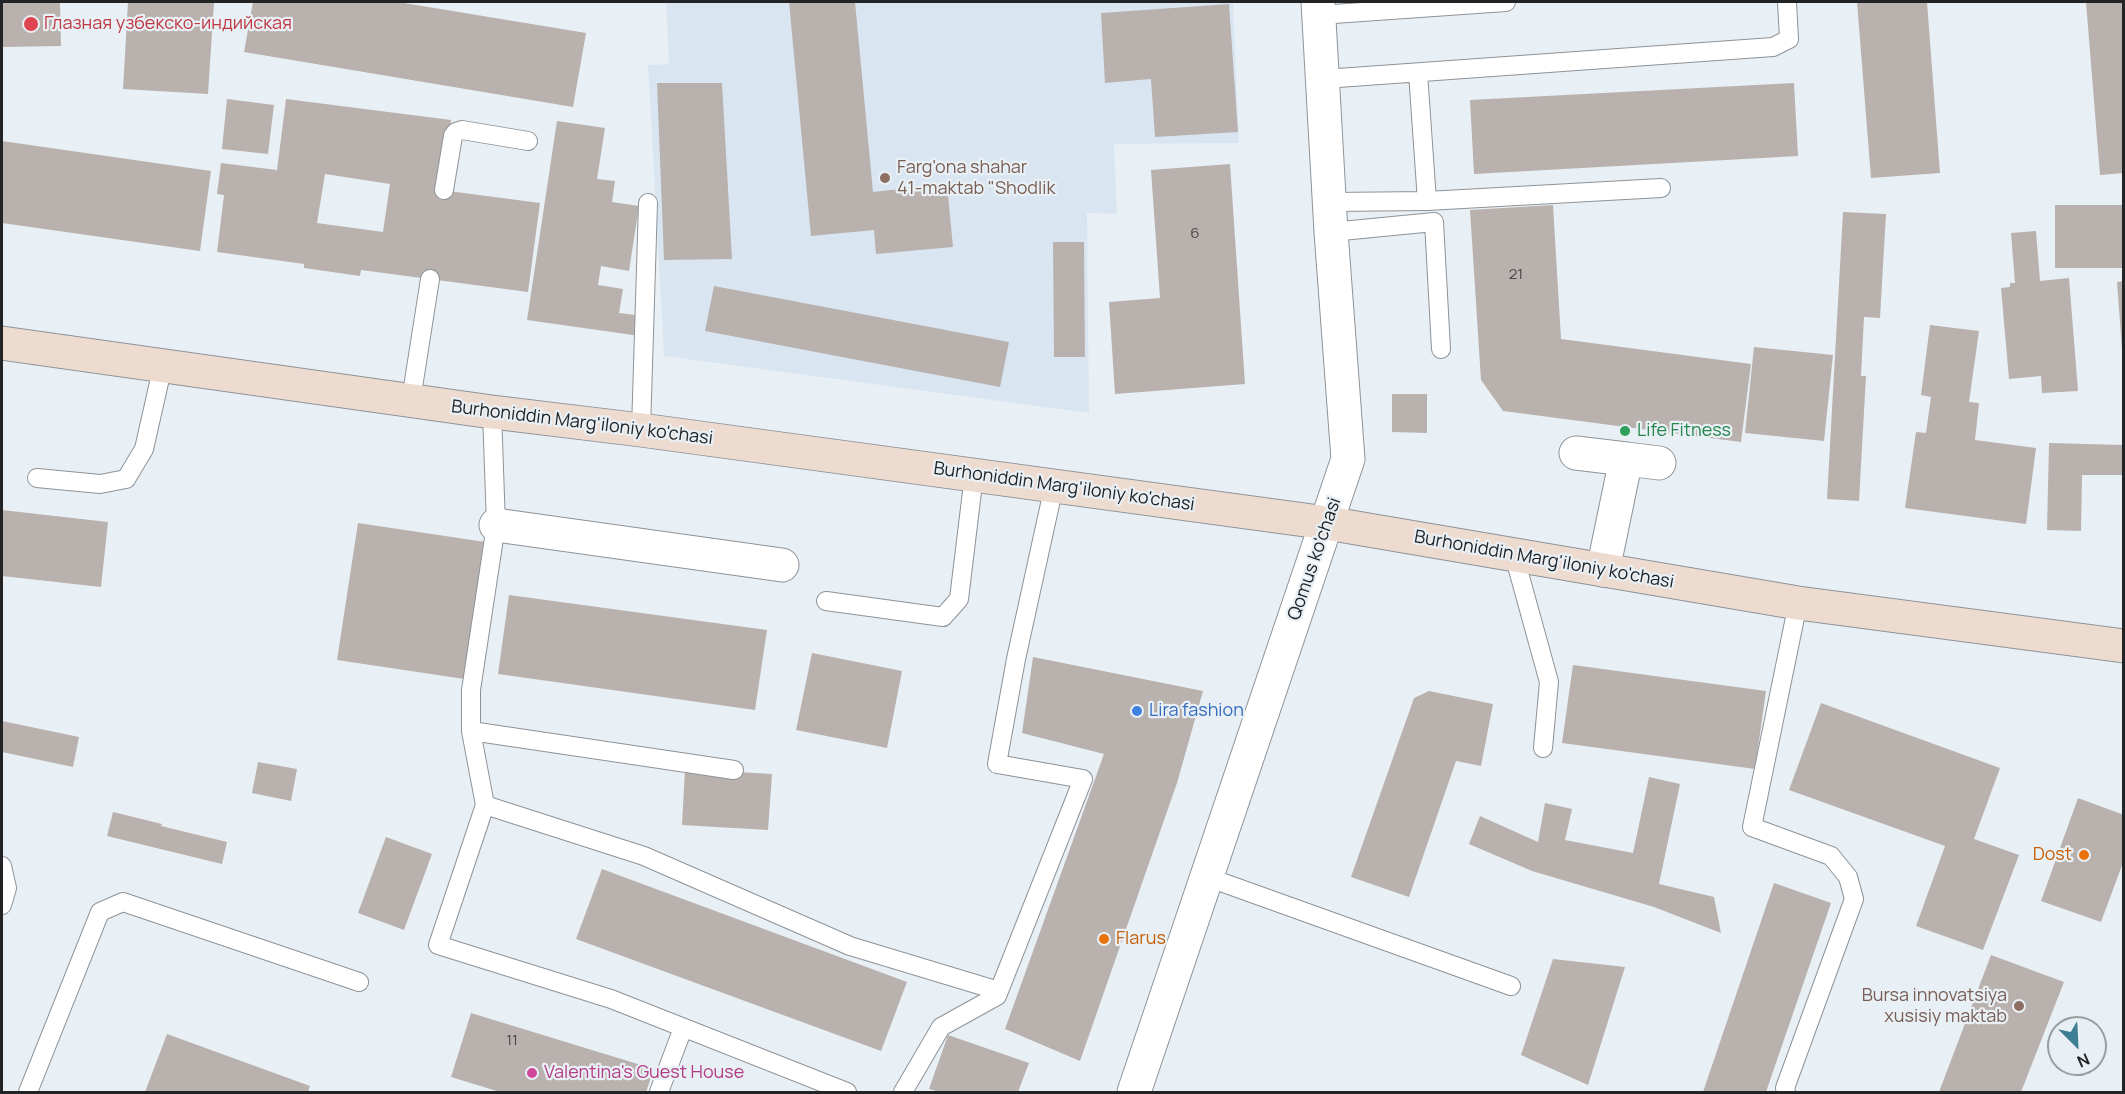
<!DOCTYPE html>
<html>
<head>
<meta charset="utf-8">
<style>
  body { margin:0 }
  #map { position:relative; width:2125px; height:1094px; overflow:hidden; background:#e9f0f5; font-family:Manrope,sans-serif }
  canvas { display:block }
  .frame { position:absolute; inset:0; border:3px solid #212325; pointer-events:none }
  .north { position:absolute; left:2047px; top:1016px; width:60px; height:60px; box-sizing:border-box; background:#e9f0f5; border:2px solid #999ea2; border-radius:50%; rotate:156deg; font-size:16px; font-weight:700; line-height:24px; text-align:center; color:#212325 }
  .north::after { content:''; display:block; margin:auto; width:21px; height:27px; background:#3f7d93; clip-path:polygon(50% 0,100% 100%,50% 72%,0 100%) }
</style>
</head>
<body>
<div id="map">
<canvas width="2125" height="1094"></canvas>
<div class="frame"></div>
<div class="north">N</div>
</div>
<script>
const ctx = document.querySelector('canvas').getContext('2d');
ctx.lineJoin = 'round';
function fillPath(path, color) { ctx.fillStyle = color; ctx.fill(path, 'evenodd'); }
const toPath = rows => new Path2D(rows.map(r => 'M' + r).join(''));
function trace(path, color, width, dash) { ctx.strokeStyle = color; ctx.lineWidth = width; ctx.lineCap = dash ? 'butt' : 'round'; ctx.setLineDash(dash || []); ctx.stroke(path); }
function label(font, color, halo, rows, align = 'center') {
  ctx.font = font + ' Manrope,sans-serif'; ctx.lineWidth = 4.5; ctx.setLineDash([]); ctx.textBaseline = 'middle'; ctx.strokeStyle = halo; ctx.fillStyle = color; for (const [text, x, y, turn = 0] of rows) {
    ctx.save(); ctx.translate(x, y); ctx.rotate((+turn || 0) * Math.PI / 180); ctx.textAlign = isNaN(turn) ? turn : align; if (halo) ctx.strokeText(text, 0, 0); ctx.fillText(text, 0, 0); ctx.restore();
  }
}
fillPath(toPath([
  [666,2,1233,2,1239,143,1114,144,1117,214,1087,213,1089,413,664,356,648,65,669,64]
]), '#d9e6f1');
fillPath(toPath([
  [2,2,60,2,61,46,2,47],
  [128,2,214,2,208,94,123,89],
  [253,2,398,2,586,33,573,107,244,52],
  [789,2,855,2,873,192,947,184,953,247,876,254,874,230,811,236],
  [1857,2,1927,2,1940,173,1871,178],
  [2086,2,2124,2,2124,173,2100,175],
  [1229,4,1238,132,1155,137,1151,79,1105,83,1101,13],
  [657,83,722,83,732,259,664,260],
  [1794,83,1798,156,1474,174,1470,100],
  [227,99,274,105,268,154,222,149],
  [286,99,451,120,441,190,540,203,528,292,361,270,360,276,304,268,304,264,217,252,224,195,217,194,221,163,277,170],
  [325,174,390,184,383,232,317,223],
  [557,121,605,128,597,179,615,181,612,202,639,206,629,271,601,266,598,285,623,289,619,313,643,316,640,336,527,320],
  [2,141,211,171,200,251,2,223],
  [1230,164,1245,384,1115,394,1109,302,1160,298,1151,170],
  [1553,205,1561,339,1751,364,1741,442,1503,411,1481,380,1470,210],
  [2055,205,2124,205,2124,268,2055,268],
  [1843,212,1886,214,1880,318,1864,317,1861,376,1866,376,1859,501,1827,499],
  [2036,231,2040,281,2069,278,2078,391,2042,393,2041,376,2009,379,2001,288,2010,287,2010,283,2015,283,2011,233],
  [1053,242,1084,242,1085,357,1054,357],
  [2124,281,2124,349,2122,349,2117,282],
  [714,286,1009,342,1000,387,705,331],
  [1930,325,1979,331,1969,402,1979,403,1975,440,2036,448,2026,524,1905,508,1916,432,1926,433,1931,397,1921,395],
  [1754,347,1833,355,1824,441,1745,433],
  [1392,394,1427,394,1427,433,1392,432],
  [2049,443,2124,445,2124,475,2082,475,2081,531,2047,530],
  [2,510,108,522,101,587,2,576],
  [358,523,492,543,471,680,337,660],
  [509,595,767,630,755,710,498,674],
  [812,653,902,671,887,748,796,730],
  [1033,657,1203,691,1177,783,1080,1061,1005,1029,1104,754,1022,733],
  [1573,665,1766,691,1755,769,1562,743],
  [1429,691,1493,704,1481,766,1456,761,1409,897,1351,877,1414,698],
  [1821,703,2000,768,1974,839,2019,855,1983,950,1916,926,1945,846,1789,790],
  [2,721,79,737,73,767,2,752],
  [258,762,297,769,291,801,252,793],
  [685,769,772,774,768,830,682,825],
  [1649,777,1680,784,1659,884,1714,897,1721,933,1654,907,1532,871,1469,844,1480,816,1538,842,1545,803,1572,809,1565,840,1633,853],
  [2078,798,2124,815,2124,860,2101,922,2041,901],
  [113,812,162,824,161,826,227,842,222,864,107,836],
  [386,837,432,854,404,930,358,913],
  [602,869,907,982,881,1051,576,939],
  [1774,883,1831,903,1766,1092,1703,1092],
  [1991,955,2064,982,2021,1092,1939,1092],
  [1553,959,1625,967,1588,1085,1521,1055],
  [471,1013,654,1069,646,1092,500,1092,451,1077],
  [167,1034,310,1086,308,1092,145,1092],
  [948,1035,1029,1063,1018,1092,940,1092,929,1089]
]), '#b9b1ae');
const lane = toPath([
  [1319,15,1506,2],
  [1418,73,1427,201],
  [1324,79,1773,47,1789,39,1787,2],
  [444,190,453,136,456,132,462,130,528,141],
  [1331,202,1427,201,1661,188],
  [1331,232,1434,222,1441,349],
  [411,400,430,279],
  [492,412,496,525,471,690,471,731,485,805,438,945,611,999,847,1092],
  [641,430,648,203],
  [37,478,100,484,126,479,144,449,163,365],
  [1514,555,1549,682,1543,748],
  [826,601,943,617,959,599,974,475],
  [471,731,734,770],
  [485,805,644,856,850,946,999,991],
  [2,866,7,888,2,905],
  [1207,877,1511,986],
  [28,1092,100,912,123,902,359,982],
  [659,1092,683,1028],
  [903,1092,941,1027,997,996,1083,779,997,764,1016,659,1054,486],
  [1786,1092,1785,1088,1854,899,1848,877,1831,856,1752,827,1798,603]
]);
const street = toPath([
  [1576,453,1626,459,1603,570],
  [1626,459,1659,463],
  [496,525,782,565],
  [1134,1092,1348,459,1331,232,1318,2]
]);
const secondary = toPath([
  [2,343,492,412,641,430,1327,523,1798,603,2124,646]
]);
trace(lane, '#8d9398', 20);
trace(street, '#8d9398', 35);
trace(secondary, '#8d9398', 35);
trace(lane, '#fff', 18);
trace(street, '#fff', 33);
trace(secondary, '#eedbd0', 33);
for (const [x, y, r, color] of [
  [31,24,8,"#e0444e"],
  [885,178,6,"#8d6e63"],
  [1625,431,6,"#2e9e5b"],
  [1137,711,6,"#3f7fe0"],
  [2084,855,6,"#e8710a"],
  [1104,939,6,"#e8710a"],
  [2019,1006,6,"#8d6e63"],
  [532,1073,6,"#d1479c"]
]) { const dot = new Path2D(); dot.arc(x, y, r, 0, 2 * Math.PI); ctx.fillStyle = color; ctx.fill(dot); trace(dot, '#e9f0f5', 2); }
label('15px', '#474647', null, [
  ["6",1195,234],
  ["21",1516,275],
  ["11",512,1041]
]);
label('18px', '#be3a42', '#e9f0f5', [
  ["Глазная узбекско-индийская",44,24]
], 'left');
label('18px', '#785e54', '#e9f0f5', [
  ["Farg'ona shahar",897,168],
  ["41-maktab \"Shodlik",897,189],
  ["Bursa innovatsiya",2007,996,"right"],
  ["xusisiy maktab",2007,1017,"right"]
], 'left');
label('18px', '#212325', '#e9f0f5', [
  ["Burhoniddin Marg'iloniy ko'chasi",582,423,7],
  ["Burhoniddin Marg'iloniy ko'chasi",1064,487,8],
  ["Qomus ko'chasi",1315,559,-71],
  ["Burhoniddin Marg'iloniy ko'chasi",1544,560,10]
]);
label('18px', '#27864d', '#e9f0f5', [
  ["Life Fitness",1637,431]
], 'left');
label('18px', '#366cbe', '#e9f0f5', [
  ["Lira fashion",1149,711]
], 'left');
label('18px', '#c56008', '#e9f0f5', [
  ["Dost",2072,855],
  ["Flarus",1116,939,"left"]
], 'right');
label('18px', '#b23c85', '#e9f0f5', [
  ["Valentina's Guest House",544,1073]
], 'left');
</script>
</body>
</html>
